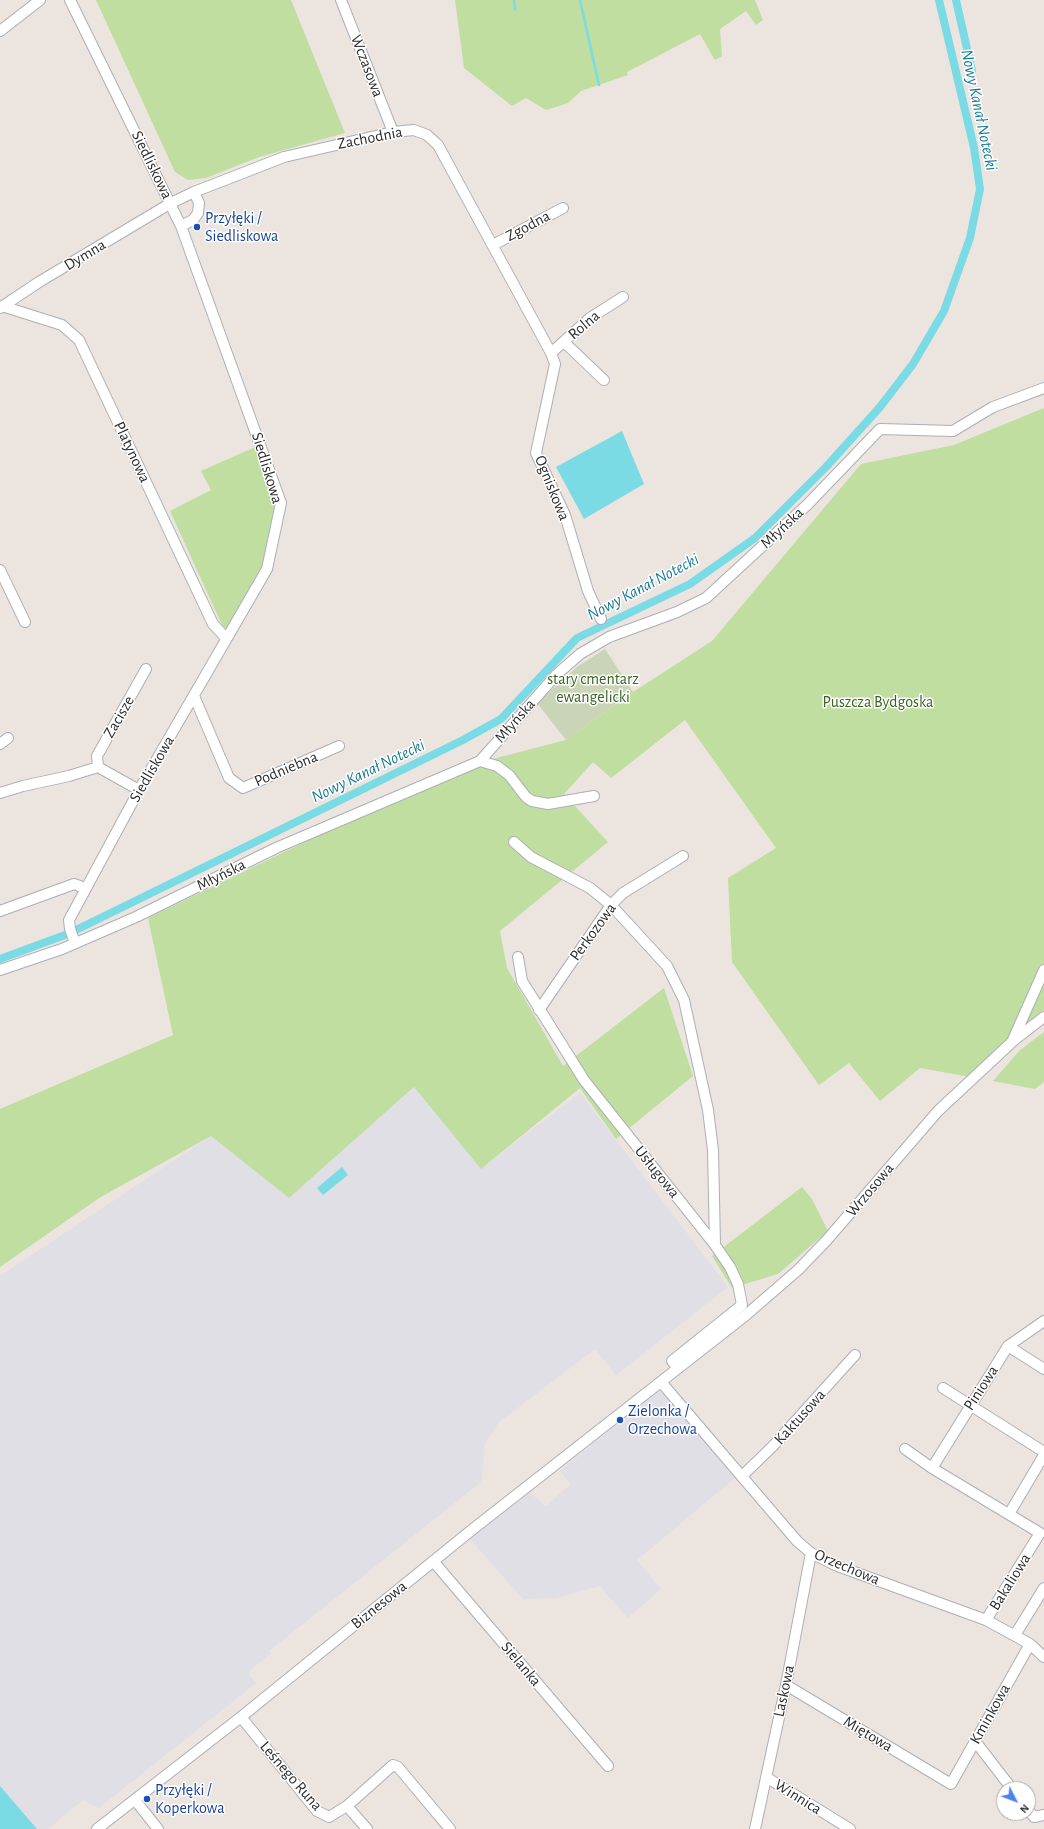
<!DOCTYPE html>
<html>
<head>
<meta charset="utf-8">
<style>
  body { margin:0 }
  #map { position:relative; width:1044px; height:1829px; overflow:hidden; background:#ece4df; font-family:"Alegreya Sans",sans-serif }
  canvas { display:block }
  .north { position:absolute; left:996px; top:1781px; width:40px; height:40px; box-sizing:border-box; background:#fff; border:1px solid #aaa; border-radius:50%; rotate:132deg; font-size:11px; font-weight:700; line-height:16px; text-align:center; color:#2b2b2b }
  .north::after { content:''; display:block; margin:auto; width:14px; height:18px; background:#4c84ec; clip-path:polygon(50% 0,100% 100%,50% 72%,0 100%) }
</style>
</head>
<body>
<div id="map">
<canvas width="1044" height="1829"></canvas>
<div class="north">N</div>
</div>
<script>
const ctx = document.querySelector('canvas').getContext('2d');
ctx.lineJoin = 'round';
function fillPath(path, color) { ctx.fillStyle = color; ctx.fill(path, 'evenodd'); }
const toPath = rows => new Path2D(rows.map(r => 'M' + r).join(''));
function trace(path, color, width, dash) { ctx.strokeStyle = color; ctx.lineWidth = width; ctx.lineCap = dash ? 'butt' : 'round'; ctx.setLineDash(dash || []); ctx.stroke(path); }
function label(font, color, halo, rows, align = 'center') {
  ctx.font = font + ' "Alegreya Sans",sans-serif'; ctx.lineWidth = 3; ctx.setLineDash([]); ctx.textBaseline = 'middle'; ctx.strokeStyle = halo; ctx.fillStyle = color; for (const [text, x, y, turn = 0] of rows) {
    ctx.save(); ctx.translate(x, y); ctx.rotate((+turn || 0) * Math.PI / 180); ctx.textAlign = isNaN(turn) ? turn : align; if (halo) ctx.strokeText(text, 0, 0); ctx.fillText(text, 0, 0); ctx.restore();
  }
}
fillPath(toPath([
  [414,1087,481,1169,580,1093,728,1287,616,1375,595,1349,499,1422,485,1443,481,1482,269,1651,271,1654,250,1670,249,1675,256,1683,99,1808,83,1800,48,1829,0,1829,0,1276,211,1136,289,1198],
  [656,1392,666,1394,736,1477,637,1560,661,1589,627,1618,600,1586,556,1598,523,1599,470,1539,530,1493,546,1506,571,1484,560,1471]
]), '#dfdfe5');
fillPath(toPath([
  [96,0,291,0,345,133,259,157,206,178,188,180,175,172],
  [455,0,755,0,763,20,756,25,746,11,720,29,722,56,715,60,700,34,627,72,628,75,581,91,568,103,546,110,526,98,512,106,464,68],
  [1044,408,1044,1010,1024,1025,970,1077,920,1068,880,1101,849,1063,819,1085,732,962,728,878,776,848,685,720,611,778,593,762,564,794,608,842,500,931,507,968,563,1066,664,988,693,1076,616,1139,580,1088,481,1169,414,1087,289,1198,211,1136,99,1198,0,1267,0,1109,173,1035,148,918,458,768,566,740,633,692,712,641,861,464,954,445],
  [255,447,276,503,263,566,227,628,223,627,170,511,211,490,201,471],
  [1044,1032,1044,1082,1035,1089,993,1081,1020,1050],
  [802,1187,812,1199,828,1231,778,1274,732,1288,712,1256]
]), '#bfdea0');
fillPath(toPath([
  [605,649,633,692,566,740,537,703,578,666]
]), '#cad4b7');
fillPath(toPath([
  [622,431,644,484,584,519,556,467],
  [342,1167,348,1175,323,1195,317,1188],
  [0,1786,37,1829,0,1829]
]), '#7adbe5');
trace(toPath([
  [514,0,515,10],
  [580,0,599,85]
]), '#7adbe5', 2.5);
trace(toPath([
  [956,0,972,71],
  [76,930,463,740,501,719,577,638,690,584,755,538,826,467,880,407,913,364,944,311,970,238,980,189,974,148,939,0],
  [0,959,65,935]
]), '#7adbe5', 8);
const minor = toPath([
  [70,0,181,226,281,503,267,569,139,790,69,920,70,929,75,943],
  [341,0,393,132],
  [0,31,40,0],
  [181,226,193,220,198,213,199,203,194,192],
  [493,245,563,208],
  [2,306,62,325,79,340,213,624,226,638],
  [0,308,39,282,171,203,194,192,284,157,393,132,414,130,427,135,438,145,551,353,590,318,623,297],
  [564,342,604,380],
  [551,353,555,364,536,453,565,515,588,591,601,619],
  [0,570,25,622],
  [194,696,229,778,243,788,339,746],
  [0,744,8,738],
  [480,761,497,766,509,775,526,797,532,801,548,804,594,796],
  [139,790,98,767,97,756,146,669],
  [0,793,23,786,69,776,98,767],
  [514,842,531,857,590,888,611,905,667,966,684,1000,708,1110,713,1150,715,1245],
  [0,911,74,884,85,888],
  [518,957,522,981,584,1080,715,1245,730,1267,738,1284,742,1305,672,1361,678,1368],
  [0,970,62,949,136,917,276,848,480,761,556,675,580,654,609,637,677,612,706,598,807,505,880,429,953,431,993,407,1044,388],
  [539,1010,611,905,623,893,683,856],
  [1013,1041,1044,1017],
  [1008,1346,1044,1369],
  [661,1382,797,1541,811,1553,835,1565,986,1620,1030,1644,1044,1657],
  [943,1388,1044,1452],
  [905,1449,932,1468,1040,1533,986,1620],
  [932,1468,1008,1346,1044,1321],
  [742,1476,773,1446,855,1355],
  [1009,1514,1044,1455],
  [433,1561,608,1766],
  [1015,1635,1044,1588],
  [786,1685,951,1784,1030,1644],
  [241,1717,317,1811,329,1817,347,1806,367,1829],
  [975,1741,1012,1789],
  [766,1777,850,1829],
  [135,1800,158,1829],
  [347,1806,393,1765,398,1767,450,1829],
  [1028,1810,1034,1817,1044,1815],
  [97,1829,241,1717,473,1529,746,1315,798,1270,826,1241,938,1111,1012,1042,1044,970],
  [755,1829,786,1685,811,1553]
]);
trace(minor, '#abafb7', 12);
trace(minor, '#fff', 10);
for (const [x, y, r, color] of [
  [197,227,4,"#1a4fb4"],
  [620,1420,4,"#1a4fb4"],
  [147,1799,4,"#1a4fb4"]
]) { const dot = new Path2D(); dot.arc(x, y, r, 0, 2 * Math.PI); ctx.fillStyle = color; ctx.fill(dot); trace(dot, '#fff', 1.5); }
label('16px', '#2b2b2b', '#fff', [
  ["Wczasowa",367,66,69],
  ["Zachodnia",370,138,-11],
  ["Siedliskowa",152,165,64],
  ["Zgodna",528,226,-28],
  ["Dymna",85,255,-31],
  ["Rolna",584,325,-40],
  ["Platynowa",132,452,65],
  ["Siedliskowa",267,468,73],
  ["Ogniskowa",552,488,68],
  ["Młyńska",782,528,-43],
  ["Zacisze",119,717,-60],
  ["Młyńska",515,721,-49],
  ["Siedliskowa",152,769,-60],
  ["Podniebna",286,769,-23],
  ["Młyńska",221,875,-26],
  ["Perkozowa",593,932,-54],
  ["Usługowa",657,1172,51],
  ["Wrzosowa",870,1190,-50],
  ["Piniowa",981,1388,-57],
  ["Kaktusowa",800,1417,-48],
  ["Orzechowa",847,1567,23],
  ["Bakaliowa",1010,1582,-58],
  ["Biznesowa",379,1605,-39],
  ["Sielanka",521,1664,50],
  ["Laskowa",784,1691,-78],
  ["Kminkowa",990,1714,-61],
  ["Miętowa",868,1734,31],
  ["Leśnego Runa",291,1776,49],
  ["Winnica",798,1797,32]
]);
label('16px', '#164399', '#fff', [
  ["Przyłęki /",205,218],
  ["Siedliskowa",205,236],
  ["Zielonka /",628,1411],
  ["Orzechowa",628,1429],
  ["Przyłęki /",155,1790],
  ["Koperkowa",155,1808]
], 'left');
label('16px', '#396320', '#fff', [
  ["stary cmentarz",593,679],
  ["ewangelicki",593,697],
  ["Puszcza Bydgoska",878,702]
]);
label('italic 17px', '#187d92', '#fff', [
  ["Nowy Kanał Notecki",979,110,78],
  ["Nowy Kanał Notecki",643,587,-28],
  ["Nowy Kanał Notecki",368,771,-26]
]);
</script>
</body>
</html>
